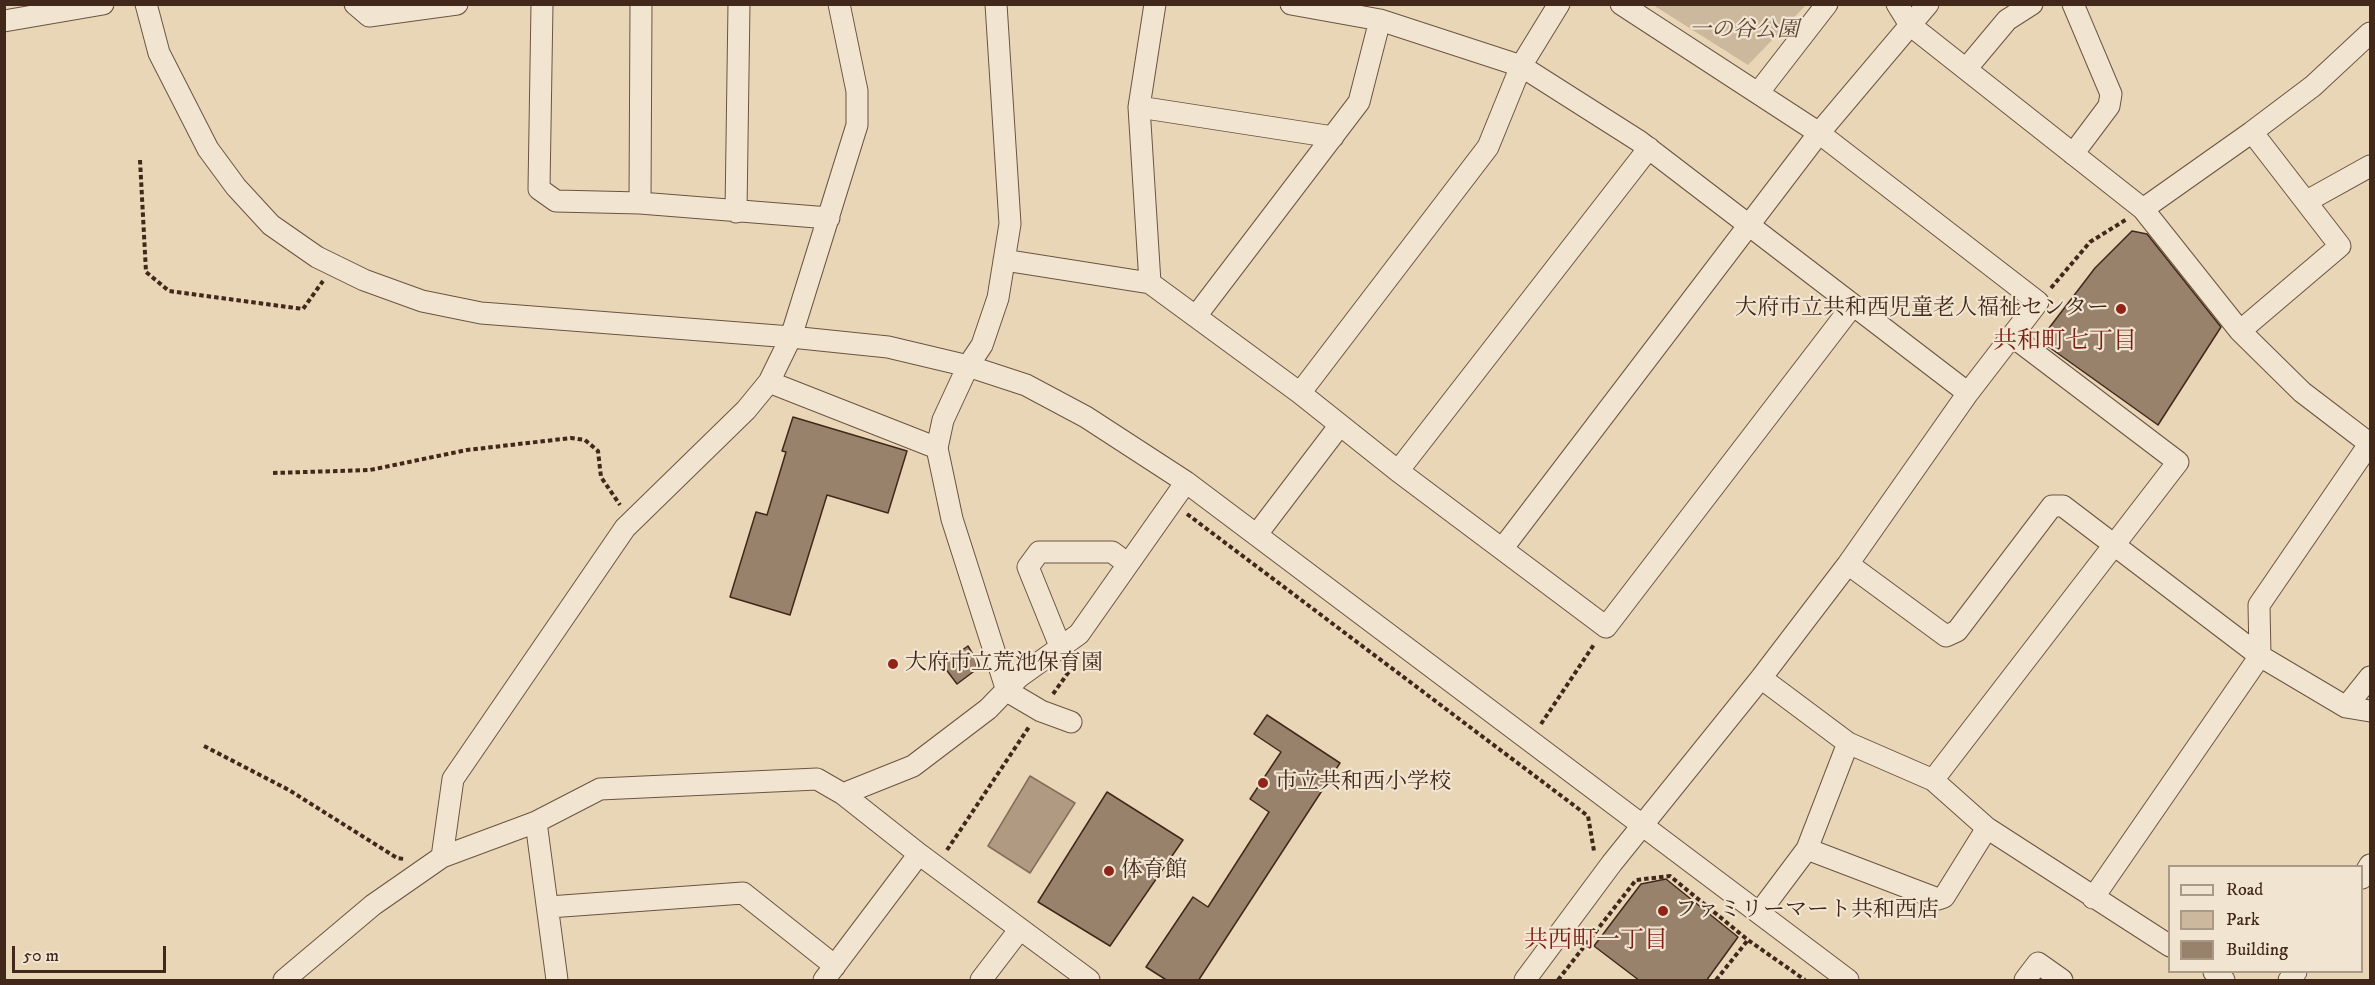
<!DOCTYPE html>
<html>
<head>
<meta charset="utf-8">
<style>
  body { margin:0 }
  #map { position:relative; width:2375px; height:985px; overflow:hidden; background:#e9d6b7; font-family:"IM FELL DW Pica",serif }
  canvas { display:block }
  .frame { position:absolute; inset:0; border:6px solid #41281b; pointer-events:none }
  .legend { position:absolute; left:2168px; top:865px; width:195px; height:108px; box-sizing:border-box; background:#f1e4d0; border:2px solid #ab9988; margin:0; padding:8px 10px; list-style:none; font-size:18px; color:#41281b }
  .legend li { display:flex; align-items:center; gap:12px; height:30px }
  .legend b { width:30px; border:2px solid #ab9988 }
  .scale { position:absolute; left:12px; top:946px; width:154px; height:27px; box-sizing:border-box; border:3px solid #41281b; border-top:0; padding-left:8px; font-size:18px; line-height:21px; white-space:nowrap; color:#41281b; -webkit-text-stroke:4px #f1e4d0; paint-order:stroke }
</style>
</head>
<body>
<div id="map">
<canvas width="2375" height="985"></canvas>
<div class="frame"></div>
<ul class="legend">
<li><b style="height:8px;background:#f1e4d0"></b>Road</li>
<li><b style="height:16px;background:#ccb89c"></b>Park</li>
<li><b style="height:16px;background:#98826c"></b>Building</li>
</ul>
<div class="scale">50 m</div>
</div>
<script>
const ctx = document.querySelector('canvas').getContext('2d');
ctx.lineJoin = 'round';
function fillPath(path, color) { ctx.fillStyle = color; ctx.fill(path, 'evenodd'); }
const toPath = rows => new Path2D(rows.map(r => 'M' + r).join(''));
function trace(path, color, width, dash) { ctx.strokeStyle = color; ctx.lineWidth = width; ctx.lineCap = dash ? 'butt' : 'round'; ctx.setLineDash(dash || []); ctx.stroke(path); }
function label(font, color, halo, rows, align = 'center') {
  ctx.font = font + ' "IM FELL DW Pica","Noto Serif JP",serif'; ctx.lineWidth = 4.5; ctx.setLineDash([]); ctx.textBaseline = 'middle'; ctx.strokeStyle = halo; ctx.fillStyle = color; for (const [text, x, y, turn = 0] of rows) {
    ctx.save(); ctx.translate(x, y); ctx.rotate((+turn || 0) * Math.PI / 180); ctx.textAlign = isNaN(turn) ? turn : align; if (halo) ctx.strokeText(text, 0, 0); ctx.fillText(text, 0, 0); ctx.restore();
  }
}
fillPath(toPath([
  [1653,5,1806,5,1748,65]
]), '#ccb89c');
const water = toPath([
  [1030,776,1075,803,1030,873,988,846,1030,776]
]);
fillPath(water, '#b09b82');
trace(water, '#846d59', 1.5);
const building = toPath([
  [2132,231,2147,234,2221,327,2158,425,2046,345,2046,332,2095,268,2132,231],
  [793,417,907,451,888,513,827,495,790,615,730,597,756,512,767,515,786,452,782,451,793,417],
  [968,646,975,658,977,669,957,684,942,664,968,646],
  [1267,715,1340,763,1198,981,1168,981,1146,967,1193,897,1208,907,1269,812,1250,799,1281,752,1254,734,1267,715],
  [1107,792,1183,840,1110,946,1038,902,1107,792],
  [1666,879,1738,937,1706,981,1640,981,1594,946,1641,884,1666,879]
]);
fillPath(building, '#98826c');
trace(building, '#41281b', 1.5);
const minor = toPath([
  [146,4,159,53,208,149,236,187,271,225,317,257,364,280,422,301,481,313,791,337,888,347,968,366,1026,385,1086,417,1186,482,1848,980],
  [355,4,369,16,457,4],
  [542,4,539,189,556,201,640,203,829,218],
  [996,4,1010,224,998,298,982,345,968,366,943,420,937,448,952,519,1007,691,1041,711,1071,722],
  [1291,4,1380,20,1521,66,1639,141,1968,393],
  [1897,4,1910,25,2143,209,2240,331,2302,392,2370,444],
  [4,21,103,4],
  [1966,69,2007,20,2032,4],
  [1758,93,1827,4],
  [1139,107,1333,137],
  [2252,132,2313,86,2370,33],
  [2073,154,2109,106,2111,94,2073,4],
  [2307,201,2370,166],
  [640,203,641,4],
  [2143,209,2252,132,2340,246,2240,331],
  [736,212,739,4],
  [1004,260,1150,283,1300,393,1488,147,1521,66,1559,4],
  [1150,283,1139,107,1155,4],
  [1196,316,1359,102,1380,20],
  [769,382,937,448],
  [1300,393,1398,471,1606,627,1853,305],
  [1398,471,1649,148],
  [1257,534,1340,425],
  [1502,549,1819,133,1928,4],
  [1848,564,1946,636,1957,631,2052,506,2063,506,2260,656,2346,707,2370,711],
  [1060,646,1028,567,1039,552,1112,552,1128,564],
  [1761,678,1848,743,1933,780,1987,828,2170,946],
  [2346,707,2370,677],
  [1933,780,2178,462,2012,336],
  [843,794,919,854,1089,980],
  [536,822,557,980],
  [1807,849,1938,899,1944,897,1987,828],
  [442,857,453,779,625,528,746,410,769,382,791,337,857,125,857,91,839,4],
  [2362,878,2370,865],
  [2093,898,2260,656,2259,605,2370,443],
  [549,907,743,893,835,966],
  [1759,913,1807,849,1848,743],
  [2214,972,2224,980],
  [284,980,373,905,442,857,536,822,600,789,817,779,843,794,913,766,988,709,1019,677,1079,634,1186,482],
  [824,980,919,854],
  [981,980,1020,929],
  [1525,980,1612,863,1761,678,1848,564,1968,393,2038,302,1819,133,1621,4],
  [2025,980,2038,963,2062,980],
  [2289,980,2296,972]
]);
trace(minor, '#6b5442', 23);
trace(toPath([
  [140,160,146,272,169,291,303,309,323,281],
  [2051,288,2090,242,2127,219],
  [273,473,370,470,467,450,571,438,585,440,598,451,601,477,620,505],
  [1187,514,1588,816,1594,851],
  [1053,694,1075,663],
  [1541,724,1595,643],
  [204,746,289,790,397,858,404,859],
  [947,850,1029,727],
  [1558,980,1636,880,1670,876,1748,940,1805,980],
  [1716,980,1748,940]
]), '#41281b', 4, [4.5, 3]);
trace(minor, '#f1e4d0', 21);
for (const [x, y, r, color] of [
  [2121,309,6,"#8f2418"],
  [893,664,6,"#8f2418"],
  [1263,783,6,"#8f2418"],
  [1109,871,6,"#8f2418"],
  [1663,911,6,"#8f2418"]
]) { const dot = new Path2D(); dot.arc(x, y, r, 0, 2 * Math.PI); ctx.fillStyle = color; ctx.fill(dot); trace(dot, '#f1e4d0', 2); }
label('italic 22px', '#5d4535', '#f1e4d0', [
  ["一の谷公園",1744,31]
]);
label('22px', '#41281b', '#f1e4d0', [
  ["大府市立共和西児童老人福祉センター",2109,309,"right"],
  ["大府市立荒池保育園",905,664],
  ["市立共和西小学校",1275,783],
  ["体育館",1121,871],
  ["ファミリーマート共和西店",1675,911]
], 'left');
label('24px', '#7a1f14', '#f1e4d0', [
  ["共和町七丁目",2065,343],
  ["共西町一丁目",1596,942]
]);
</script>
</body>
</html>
